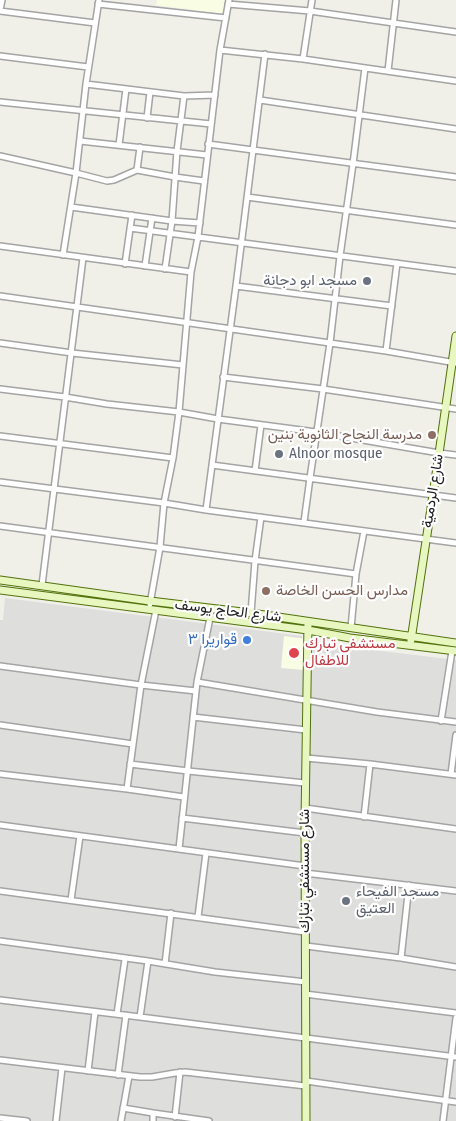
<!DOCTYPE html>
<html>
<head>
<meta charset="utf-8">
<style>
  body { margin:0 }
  canvas { display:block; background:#f0efe8 }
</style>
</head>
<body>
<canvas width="456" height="1121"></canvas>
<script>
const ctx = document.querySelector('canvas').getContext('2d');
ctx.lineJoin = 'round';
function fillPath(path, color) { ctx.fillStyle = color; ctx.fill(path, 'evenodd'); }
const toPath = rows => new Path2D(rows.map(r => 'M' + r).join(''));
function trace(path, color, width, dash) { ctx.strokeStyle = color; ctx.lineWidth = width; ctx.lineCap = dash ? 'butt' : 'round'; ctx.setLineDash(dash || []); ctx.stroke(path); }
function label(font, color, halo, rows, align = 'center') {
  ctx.font = font + ' "Fira Sans Condensed",Vazirmatn,sans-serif'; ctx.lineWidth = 4.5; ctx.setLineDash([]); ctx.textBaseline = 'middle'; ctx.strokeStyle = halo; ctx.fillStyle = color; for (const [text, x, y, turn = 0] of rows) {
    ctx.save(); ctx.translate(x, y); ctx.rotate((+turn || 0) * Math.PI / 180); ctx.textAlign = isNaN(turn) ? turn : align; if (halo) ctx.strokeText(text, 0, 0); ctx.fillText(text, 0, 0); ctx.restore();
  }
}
fillPath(toPath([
  [5,598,302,636,302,657,308,642,456,660,456,1121,0,1121,0,620,3,620]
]), '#dededd');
fillPath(toPath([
  [157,0,225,0,223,14,156,5],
  [284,636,307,639,304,670,281,668]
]), '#f8fde4');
const street = toPath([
  [99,0,86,84,76,173,107,181,114,180,137,170,175,177,204,181],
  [98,4,226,18],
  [228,4,310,11,456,32],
  [0,10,2,0],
  [0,11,95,23],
  [220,50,303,59,456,81],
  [0,56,88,67],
  [303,59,312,0],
  [388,71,396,0],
  [86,84,184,96,215,95],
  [260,100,456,129],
  [0,102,211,124],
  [147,118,150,92],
  [80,141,207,155],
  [208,144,456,177],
  [119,145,126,89],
  [0,156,76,173,63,255],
  [137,170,140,147],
  [247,197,456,225],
  [71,207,172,221,200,223],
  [130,228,456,271],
  [0,246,191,272],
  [125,264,132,215],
  [145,266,152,218],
  [165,269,172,221,177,151,184,96],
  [236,286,392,306],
  [0,296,386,351,456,363],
  [0,343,72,353,183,365],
  [386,351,397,263],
  [223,377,323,389,456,409],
  [0,389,65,397,107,404,179,412,218,419,316,432,439,453,456,455],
  [0,436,173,458],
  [212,465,456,498],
  [255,471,261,425],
  [0,482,164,503,206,510,456,543],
  [206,510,236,286,265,54],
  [304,522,310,478,330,343,340,256,353,164,365,68],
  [0,526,356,574],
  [42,585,83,258],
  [150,604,160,547,164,503,173,458,179,412,191,272,198,237,220,50,229,0],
  [251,613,255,561,261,517],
  [351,628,356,574,364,531],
  [0,666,141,685,196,691],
  [197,682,377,712,456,722],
  [193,717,306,730],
  [441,721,452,651],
  [0,725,133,744],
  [306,758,370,764,456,775],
  [130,764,188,771,305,783],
  [0,774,127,789,184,797],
  [451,774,456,735],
  [127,789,141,685,156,610],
  [305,808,456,829],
  [364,817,370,764],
  [182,818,305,833],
  [0,825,305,866],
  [179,849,197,682,212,608],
  [305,873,456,891],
  [0,891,305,932],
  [71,900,80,836],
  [198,917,206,853],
  [0,941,148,961,215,972,306,982],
  [306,946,401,958,456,967],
  [401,958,409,885],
  [165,964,171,913],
  [305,994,456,1013],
  [0,1000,140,1017,456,1057],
  [117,1014,125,959],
  [140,1017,148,961],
  [0,1060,140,1077,152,1077,175,1073,185,1072,306,1086],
  [88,1071,95,1012],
  [118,1075,126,1015],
  [306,1081,456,1102],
  [123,1108,153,1113],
  [175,1117,180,1072],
  [0,1118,27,1121],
  [56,1121,62,1068],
  [121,1121,129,1076],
  [153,1121,153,1113,209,1121],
  [443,1121,456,1018]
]);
const secondary = toPath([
  [0,580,150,601,251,613,456,643],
  [0,590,308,630,350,638,456,651],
  [411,640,433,495,456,336],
  [306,1121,305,821,308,622]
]);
trace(street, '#a4a4a4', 8);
trace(secondary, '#52720c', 9);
trace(street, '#fff', 5);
trace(secondary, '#e8f6c0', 7);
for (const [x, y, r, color] of [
  [367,281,5,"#6b7280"],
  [432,435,5,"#8d6e63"],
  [279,454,5,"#6b7280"],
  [266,591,5,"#8d6e63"],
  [247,640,5,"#3f7fe0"],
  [294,653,6,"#e0444e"],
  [346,901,5,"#6b7280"]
]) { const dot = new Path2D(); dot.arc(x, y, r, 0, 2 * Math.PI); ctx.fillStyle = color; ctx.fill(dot); trace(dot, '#fff', 2); }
label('15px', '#5b616d', '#fff', [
  ["مسجد ابو دجانة",357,281,"right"],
  ["Alnoor mosque",289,454],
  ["مسجد الفيحاء",356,892],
  ["العتيق",356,909]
], 'left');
label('15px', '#785e54', '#fff', [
  ["مدرسة النجاح الثانوية بنين",422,435],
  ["مدارس الحسن الخاصة",276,591,"left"]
], 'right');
label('15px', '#202020', '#fff', [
  ["شارع الردمية",433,491,-81],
  ["شارع الحاج يوسف",228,611,7],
  ["شارع مستشفي تبارك",305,871,-90]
]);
label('15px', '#366cbe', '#fff', [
  ["قواريرا ٣",237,640]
], 'right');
label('15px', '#be3a42', '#fff', [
  ["مستشفى تبارك",305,644],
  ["للاطفال",305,661]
], 'left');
</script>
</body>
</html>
